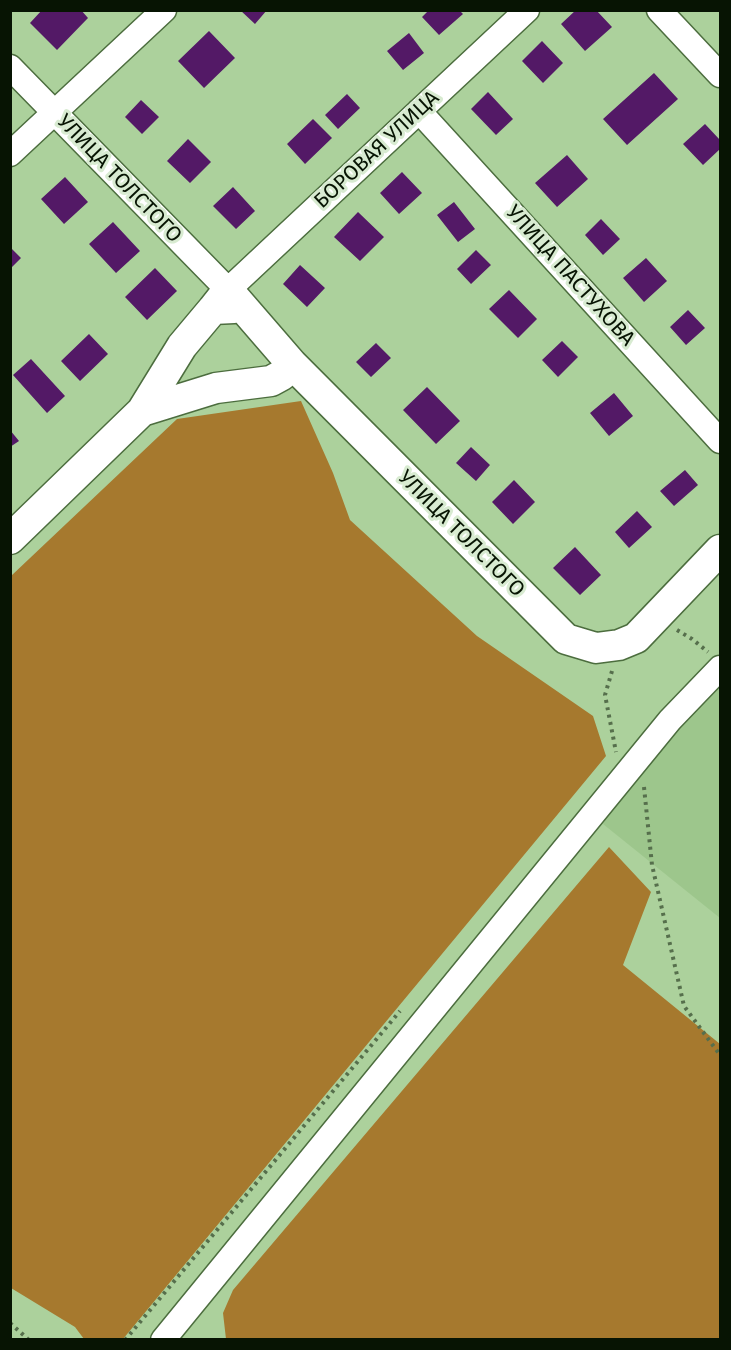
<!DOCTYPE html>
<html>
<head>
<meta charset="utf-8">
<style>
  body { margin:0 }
  #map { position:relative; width:731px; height:1350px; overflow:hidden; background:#acd19c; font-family:"Fira Sans",sans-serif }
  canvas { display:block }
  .frame { position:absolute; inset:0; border:12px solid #071403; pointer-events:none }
</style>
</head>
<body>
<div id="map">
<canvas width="731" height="1350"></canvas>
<div class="frame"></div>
</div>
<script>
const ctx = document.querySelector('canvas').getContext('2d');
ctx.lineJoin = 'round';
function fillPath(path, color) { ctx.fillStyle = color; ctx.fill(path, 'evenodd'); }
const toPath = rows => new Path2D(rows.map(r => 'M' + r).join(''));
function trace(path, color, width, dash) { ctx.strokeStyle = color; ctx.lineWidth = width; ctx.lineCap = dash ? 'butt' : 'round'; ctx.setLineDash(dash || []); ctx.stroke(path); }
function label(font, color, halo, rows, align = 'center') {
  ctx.font = font + ' "Fira Sans",sans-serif'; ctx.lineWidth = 6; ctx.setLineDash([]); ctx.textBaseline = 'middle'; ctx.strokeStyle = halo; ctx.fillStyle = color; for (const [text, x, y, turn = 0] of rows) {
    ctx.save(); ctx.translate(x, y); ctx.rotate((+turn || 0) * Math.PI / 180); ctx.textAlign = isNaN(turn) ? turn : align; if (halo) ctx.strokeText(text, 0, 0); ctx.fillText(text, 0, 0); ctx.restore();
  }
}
fillPath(toPath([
  [720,681,720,918,603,824,640,757]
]), '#9dc68c');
fillPath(toPath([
  [301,401,333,473,350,520,477,636,593,716,606,756,123,1339,84,1339,75,1327,11,1288,11,576,177,419],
  [609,847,651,892,623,965,720,1044,720,1339,226,1339,223,1313,233,1290]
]), '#a6792e');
fillPath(toPath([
  [42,10,81,10,88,18,57,50,30,23],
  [240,10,267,10,255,24],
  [429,10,459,10,463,14,439,35,422,17],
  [576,10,596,10,612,27,585,51,561,24],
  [209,31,235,58,204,88,178,61],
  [409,33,424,53,403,70,387,51],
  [542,41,563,63,543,83,522,61],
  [654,73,678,99,627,145,603,119],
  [488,92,513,119,496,135,471,109],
  [347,94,360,108,338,129,325,115],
  [141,100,159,117,142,134,125,117],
  [313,119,332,138,305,164,287,144],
  [705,124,720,140,720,149,703,165,683,144],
  [188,139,211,162,190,183,167,161],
  [567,155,588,179,557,207,535,183],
  [402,172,422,193,399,214,380,193],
  [65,177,88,202,64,224,41,199],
  [233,187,255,211,236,229,213,206],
  [454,202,475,229,458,242,437,215],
  [358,212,384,237,360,261,334,237],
  [601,219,620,239,603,255,585,235],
  [113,222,140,251,116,273,89,244],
  [10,247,21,258,10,269],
  [476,250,491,265,471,284,457,269],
  [646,258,667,281,644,302,623,278],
  [300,265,325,288,307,307,283,284],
  [155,268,177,291,147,320,125,297],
  [509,290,537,319,518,338,489,309],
  [688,310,705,328,686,345,670,327],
  [89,334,108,354,80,381,61,361],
  [562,341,578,357,558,377,542,360],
  [376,343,391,358,371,377,356,362],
  [31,359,65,396,47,413,13,375],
  [427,387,460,421,436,444,403,410],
  [614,393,633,416,609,436,590,413],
  [10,430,19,441,10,447],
  [471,447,490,465,476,481,456,463],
  [685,470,698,485,674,506,660,491],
  [514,480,535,502,513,524,492,502],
  [637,511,652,527,629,548,615,532],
  [575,547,601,575,580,595,553,568]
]), '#531966');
const minor = toPath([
  [659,10,720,75],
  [10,67,228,290,527,10],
  [419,111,720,441],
  [10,154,164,10],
  [163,1340,670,720,720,668]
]);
const tertiary = toPath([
  [213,309,228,290,292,364,566,639,596,648,619,645,636,638,720,550],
  [142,411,216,388,271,381,282,375,292,364],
  [10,539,142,411,182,346,213,309,234,308]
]);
trace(minor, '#4c6d3e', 27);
trace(tertiary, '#4c6d3e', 33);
trace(toPath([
  [677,630,692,639,708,652],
  [612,671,605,695,616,752],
  [644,787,652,865,684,1006,720,1055],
  [10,1323,29,1340],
  [125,1340,400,1011]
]), '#566f4c', 4, [3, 4.5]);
trace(minor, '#fff', 24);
trace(tertiary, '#fff', 30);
label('21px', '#071403', '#d8ebd1', [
  ["БОРОВАЯ УЛИЦА",377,150,-43],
  ["УЛИЦА ТОЛСТОГО",119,179,46],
  ["УЛИЦА ПАСТУХОВА",570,276,48],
  ["УЛИЦА ТОЛСТОГО",461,534,45]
]);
</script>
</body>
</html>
